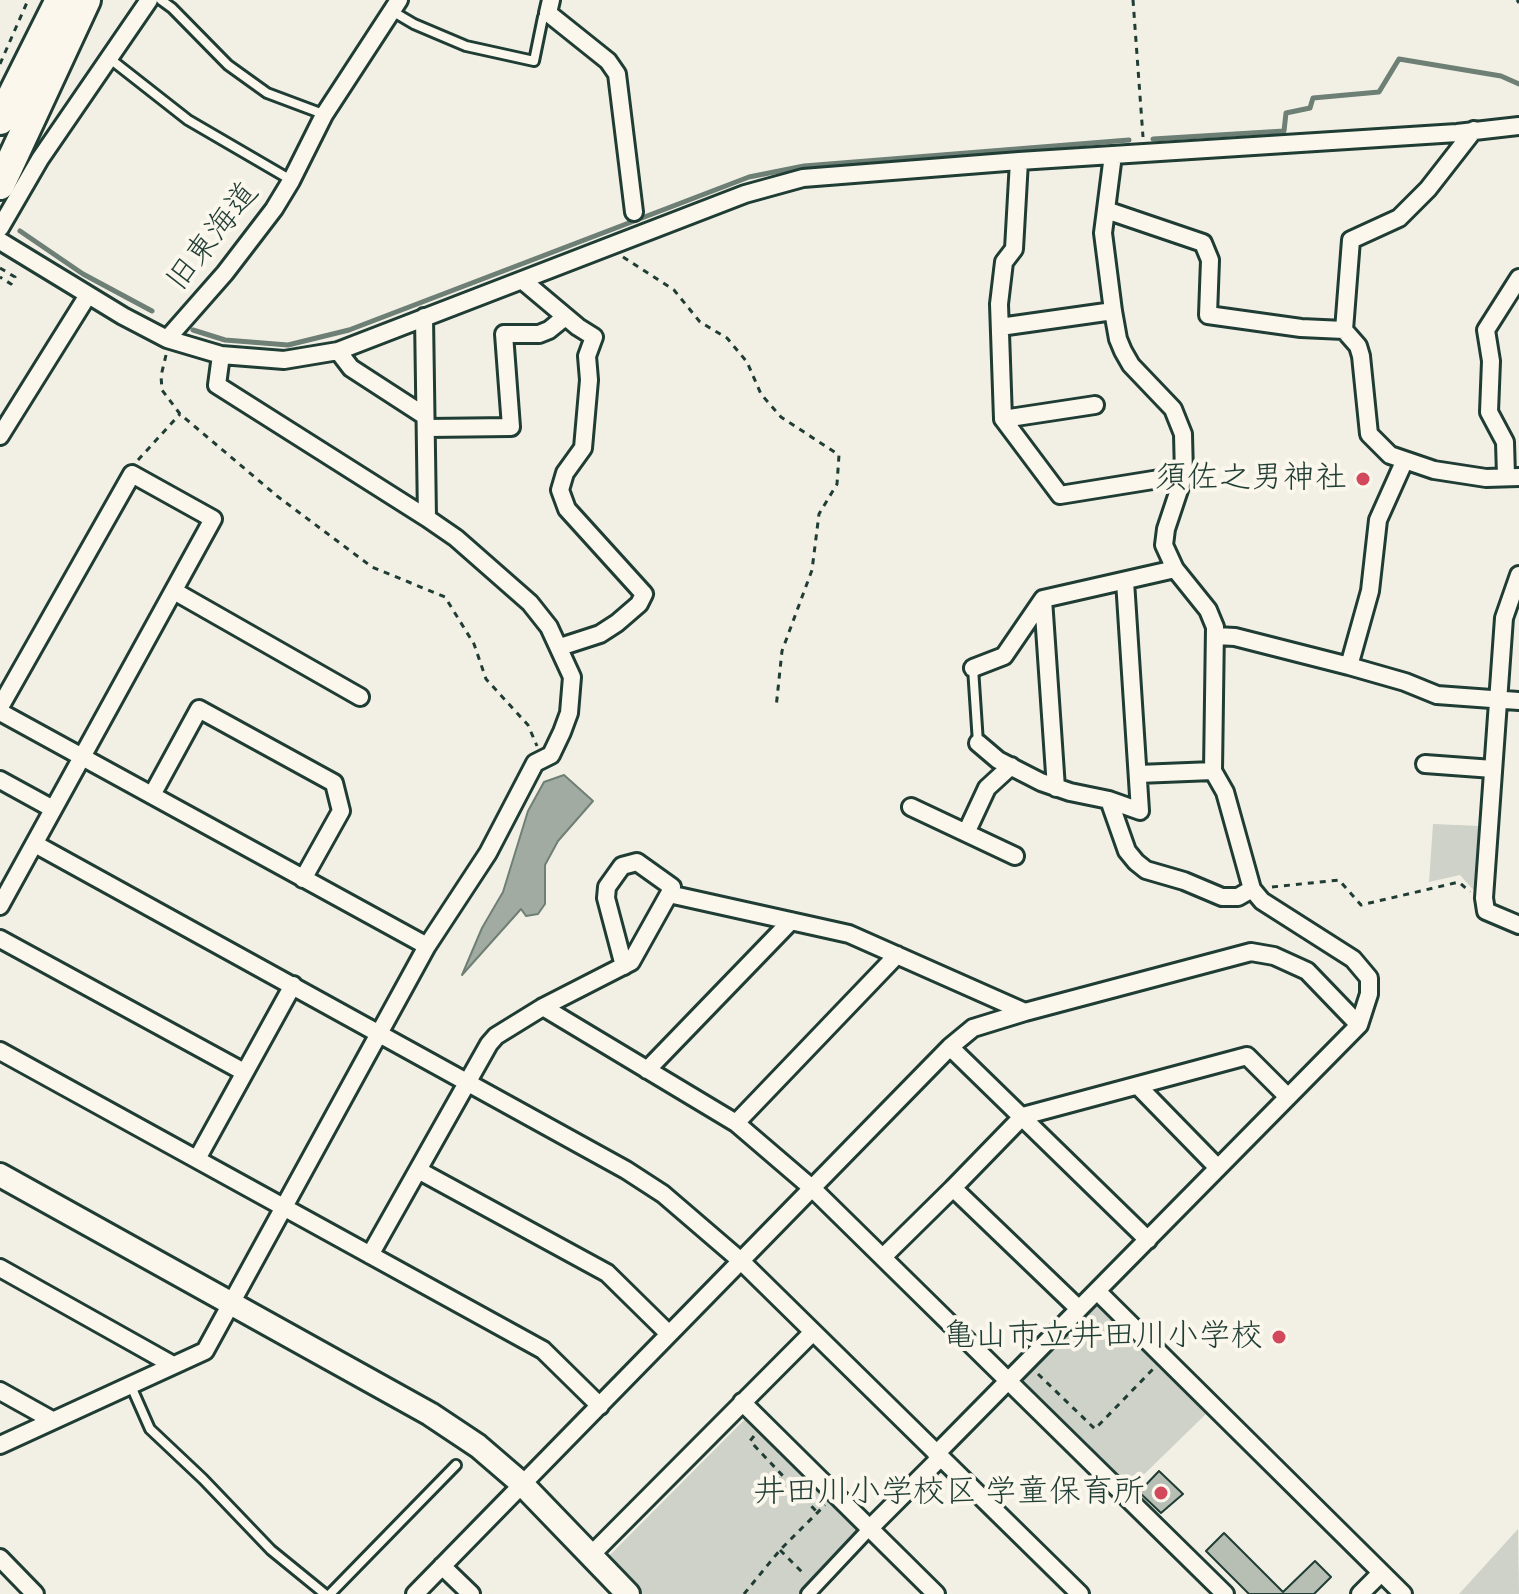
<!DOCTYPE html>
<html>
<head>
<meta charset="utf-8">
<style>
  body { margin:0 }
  canvas { display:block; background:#f2f0e5 }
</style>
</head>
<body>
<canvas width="1519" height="1594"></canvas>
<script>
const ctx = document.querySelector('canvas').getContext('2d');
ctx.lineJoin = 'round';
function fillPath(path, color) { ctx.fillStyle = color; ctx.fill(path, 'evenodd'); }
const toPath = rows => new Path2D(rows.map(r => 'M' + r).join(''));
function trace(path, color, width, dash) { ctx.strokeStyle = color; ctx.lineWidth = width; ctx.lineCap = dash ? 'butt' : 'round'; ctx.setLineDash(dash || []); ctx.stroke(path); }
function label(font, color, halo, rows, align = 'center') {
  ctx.font = font + ' Caveat,"Klee One",sans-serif'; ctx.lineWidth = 8; ctx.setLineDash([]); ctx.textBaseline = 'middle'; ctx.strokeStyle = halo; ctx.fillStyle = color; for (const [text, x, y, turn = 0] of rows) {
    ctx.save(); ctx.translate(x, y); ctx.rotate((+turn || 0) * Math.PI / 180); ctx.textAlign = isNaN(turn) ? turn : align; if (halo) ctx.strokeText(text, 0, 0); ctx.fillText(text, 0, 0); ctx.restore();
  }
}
fillPath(toPath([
  [1433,824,1481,826,1477,894,1460,875,1429,882],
  [1093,1305,1101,1305,1208,1412,1129,1489,1022,1385,1023,1378],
  [749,1415,863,1531,802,1594,642,1594,606,1559],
  [1518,1529,1519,1594,1459,1594]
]), '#cfd2c8');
const water = toPath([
  [564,775,593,801,558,841,545,865,545,904,538,914,526,916,521,909,462,975,482,928,503,892,528,811,544,782,564,775]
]);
fillPath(water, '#a2aba1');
trace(water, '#6e7f75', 2);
trace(toPath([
  [1153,139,1284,131,1286,113,1310,108,1313,98,1379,92,1399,59,1501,76,1519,84],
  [20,231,83,274,152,311],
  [193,330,225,340,288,345,349,330,749,177,804,166,1129,140]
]), '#6e7f75', 5);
const building = toPath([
  [1159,1471,1183,1494,1161,1513,1139,1492,1159,1471],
  [1224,1533,1283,1592,1315,1561,1331,1577,1314,1594,1249,1594,1206,1551,1224,1533]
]);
fillPath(building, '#b7beb3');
trace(building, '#1f3d34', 2);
const service = toPath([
  [161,0,172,8,228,65,267,93,323,114],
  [392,11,414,24,466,46,534,61,543,17,547,13],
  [109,58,188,120,291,180],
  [973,668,978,743],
  [131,1386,150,1429,203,1479,271,1550,325,1594],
  [330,1594,456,1465]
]);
const pedestrian = toPath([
  [808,1594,871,1527]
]);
const minor = toPath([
  [551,0,548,13,608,61,617,74,634,212],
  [1474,130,1428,189,1399,218,1351,240,1344,330,1358,346,1361,356,1369,434,1390,455,1434,470,1486,478,1519,477],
  [1019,161,1014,249,1004,262,999,304,1003,419,1060,495,1184,475],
  [1106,210,1203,243,1210,260,1208,315,1301,328,1344,330],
  [0,228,40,159,149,0],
  [0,241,123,316,167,339,221,355,284,360,338,351,745,194,803,178,1019,161,1457,133,1519,126],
  [522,280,578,327,594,337,587,356,589,380,583,448,565,473,560,490,567,509,644,594,639,604,617,623,600,634,560,647],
  [1000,327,1113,311],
  [167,339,225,273,274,209,291,181,324,115,399,0],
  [338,351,351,368,425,416],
  [221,355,217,385,427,518],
  [1003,419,1095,405],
  [428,428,511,427,504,334,539,334,549,330,565,317],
  [0,436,88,295],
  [1506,476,1505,442,1489,412,1491,361,1486,330,1519,278],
  [1519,575,1504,618,1484,898,1486,911,1519,925],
  [174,591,360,697],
  [1043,599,1056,788],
  [1216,636,1235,637,1349,666,1405,682,1437,695,1519,701],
  [1349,666,1370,591,1378,520,1404,462],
  [973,668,1004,656,1043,599,1175,569],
  [0,707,132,474,213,519,0,906],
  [0,712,427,946],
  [978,743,998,760,1041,782,1070,792,1109,800,1140,811,1125,581],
  [1425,764,1493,769],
  [1138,774,1213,771],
  [0,780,53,809],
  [152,795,199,709,334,783,341,811,303,879],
  [1109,800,1127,851,1136,862,1146,870,1184,881,1222,897,1238,897,1252,889],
  [911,807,1015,856],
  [966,833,987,788,1011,766],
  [35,844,626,1170,663,1194,741,1261,1080,1594],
  [0,939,244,1072],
  [624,966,606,898,607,887,622,866,637,862,672,887,669,894],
  [543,1007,736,1123,813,1189,1225,1594],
  [950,1047,1148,1240],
  [0,1051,543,1350,600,1406],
  [647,1070,791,921],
  [1138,1086,1218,1168],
  [736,1123,897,955],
  [197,1159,293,985],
  [418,1170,607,1273,669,1334],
  [953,1188,1023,1116,1247,1056,1288,1097],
  [370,1255,489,1044,496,1036,543,1007,631,962,669,894,849,934,1025,1012],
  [883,1257,953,1188,1079,1309],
  [0,1268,173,1365],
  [1098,1292,1403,1594],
  [0,1391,52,1420],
  [742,1402,936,1594],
  [0,1445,205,1351,427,946,488,853,535,763,551,755,562,732,569,713,572,677,549,627,530,603,456,538,427,518,424,317],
  [936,1454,1359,1025,1369,994,1369,978,1353,959,1262,901,1252,889,1225,792,1213,771,1215,627,1208,610,1175,569,1164,545,1166,529,1184,475,1183,434,1173,409,1131,365,1123,351,1118,339,1113,311,1103,233,1113,155],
  [871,1527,940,1458],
  [590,1556,813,1332],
  [0,1558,35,1594],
  [442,1566,471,1594],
  [415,1594,950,1047,973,1028,1025,1012,1251,952,1274,956,1307,971,1359,1025],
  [1360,1594,1381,1573]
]);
const tertiary = toPath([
  [0,1175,430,1414,478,1446,521,1483,628,1594]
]);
const trunk = toPath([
  [0,120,60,0],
  [0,185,86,0]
]);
trace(service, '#1f3d34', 14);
trace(pedestrian, '#1f3d34', 18);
trace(minor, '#1f3d34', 22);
trace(tertiary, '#1f3d34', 28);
trace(trunk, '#1f3d34', 34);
trace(toPath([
  [1133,0,1143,137],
  [1517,0,1519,3],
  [0,64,28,0],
  [623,257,674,290,700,322,727,338,747,362,761,394,781,417,839,455,837,484,819,514,812,570,782,651,776,708],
  [0,268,15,277,11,284,0,277],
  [166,355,161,376,162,390,180,414,277,496,372,567,445,597,474,644,486,679,528,725,537,746],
  [138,460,180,414],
  [1272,887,1339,880,1361,905,1459,882,1470,892],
  [1038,1374,1095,1429,1154,1368],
  [754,1436,750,1441,817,1512],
  [780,1550,805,1575],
  [744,1594,780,1550,825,1505]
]), '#1f3d34', 3, [6, 6]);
trace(service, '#fbf7ec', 8);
trace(pedestrian, '#fbf7ec', 12);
trace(minor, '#fbf7ec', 16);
trace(tertiary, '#fbf7ec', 22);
trace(trunk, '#fbf7ec', 28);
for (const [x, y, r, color] of [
  [1363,479,8,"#d1495b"],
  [1279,1337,8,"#d1495b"],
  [1161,1493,8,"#d1495b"]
]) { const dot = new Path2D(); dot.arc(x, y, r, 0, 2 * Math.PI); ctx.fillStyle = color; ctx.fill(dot); trace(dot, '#fbf7ec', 3); }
label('32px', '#1f3d34', '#fbf7ec', [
  ["旧東海道",213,237,-52]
]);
label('32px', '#1f3d34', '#fbf7ec', [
  ["須佐之男神社",1347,479],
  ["亀山市立井田川小学校",1263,1337],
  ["井田川小学校区 学童保育所",1145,1493]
], 'right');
</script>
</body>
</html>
